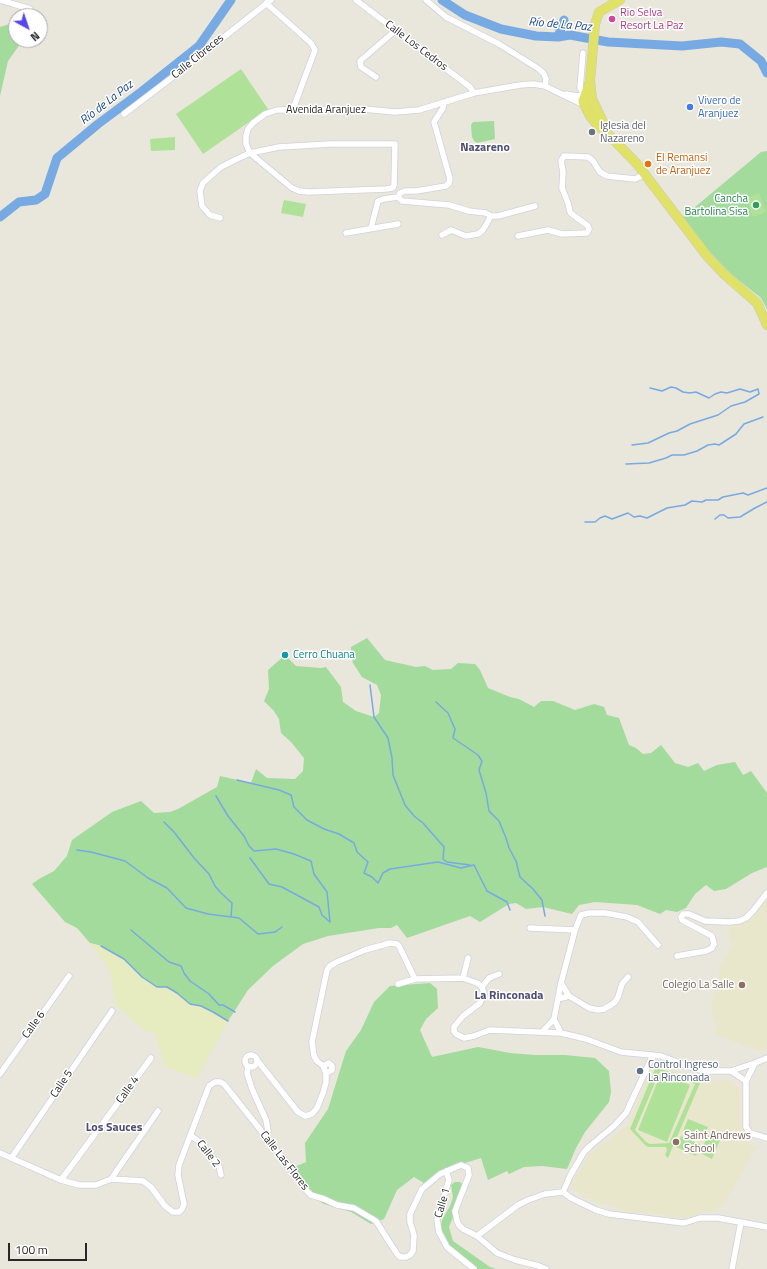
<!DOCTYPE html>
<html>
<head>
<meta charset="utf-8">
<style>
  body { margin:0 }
  #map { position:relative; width:767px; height:1269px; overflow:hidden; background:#e9e6db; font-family:"Titillium Web",sans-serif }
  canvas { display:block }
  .north { position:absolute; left:8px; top:8px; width:40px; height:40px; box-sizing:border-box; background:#fff; border:1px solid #a9a9a9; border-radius:50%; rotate:140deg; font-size:11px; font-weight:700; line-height:16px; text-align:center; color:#282828 }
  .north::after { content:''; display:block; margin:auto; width:14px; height:18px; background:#5449e7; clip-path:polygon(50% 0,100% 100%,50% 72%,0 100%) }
  .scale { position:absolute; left:8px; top:1243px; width:79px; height:18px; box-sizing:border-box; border:2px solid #282828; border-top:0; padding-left:5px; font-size:12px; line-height:14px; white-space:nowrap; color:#282828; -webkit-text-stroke:3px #fff; paint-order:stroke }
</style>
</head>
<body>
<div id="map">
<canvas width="767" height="1269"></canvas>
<div class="north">N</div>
<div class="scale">100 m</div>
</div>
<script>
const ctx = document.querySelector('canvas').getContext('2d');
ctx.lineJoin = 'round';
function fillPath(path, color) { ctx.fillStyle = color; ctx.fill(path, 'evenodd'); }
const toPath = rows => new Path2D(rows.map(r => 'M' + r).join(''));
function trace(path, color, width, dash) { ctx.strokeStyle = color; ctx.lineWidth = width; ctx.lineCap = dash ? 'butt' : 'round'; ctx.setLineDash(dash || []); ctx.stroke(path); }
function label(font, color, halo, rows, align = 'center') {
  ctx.font = font + ' "Titillium Web",sans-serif'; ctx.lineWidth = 3; ctx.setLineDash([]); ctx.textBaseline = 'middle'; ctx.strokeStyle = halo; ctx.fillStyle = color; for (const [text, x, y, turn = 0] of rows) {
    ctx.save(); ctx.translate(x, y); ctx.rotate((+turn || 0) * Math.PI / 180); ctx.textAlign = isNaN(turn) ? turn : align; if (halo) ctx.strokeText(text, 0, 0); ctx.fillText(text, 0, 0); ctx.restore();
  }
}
fillPath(toPath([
  [767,898,767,1049,761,1051,742,1045,731,1040,714,1034,717,1026,712,1015,712,1006,721,965,733,944,728,934,730,925,747,921,754,915],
  [655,1065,662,1065,697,1080,716,1080,717,1082,724,1080,732,1082,738,1087,741,1094,741,1125,744,1132,742,1139,756,1148,725,1203,711,1213,707,1211,687,1218,621,1210,604,1203,599,1204,585,1198,572,1187,571,1183,589,1155,628,1125,651,1068]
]), '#e9e7cb');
fillPath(toPath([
  [16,22,16,40,23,40,8,61,0,96,0,27],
  [494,121,495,139,477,143,474,141,472,137,471,125,473,122],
  [767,151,767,309,761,298,731,274,710,252,683,217,761,152],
  [367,638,385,660,416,667,425,666,433,670,451,669,458,663,475,664,480,670,488,688,510,697,519,699,534,707,541,701,553,701,575,710,594,704,604,707,607,715,619,718,629,745,636,748,643,754,651,753,661,745,675,763,688,767,698,763,704,771,717,765,735,762,743,775,751,771,767,793,767,867,752,873,726,889,714,891,706,885,695,894,686,908,677,912,666,910,660,914,637,905,595,902,579,905,572,914,543,907,526,909,516,903,509,904,480,922,470,916,407,938,397,925,391,928,379,928,328,936,303,944,273,966,248,990,228,1021,213,1012,201,1006,190,1004,177,993,167,987,157,987,142,977,124,959,101,946,90,943,77,928,65,922,32,884,39,879,54,871,67,856,72,840,112,812,141,801,154,813,170,812,178,809,217,787,220,776,251,783,256,769,267,778,295,779,303,771,304,758,291,742,281,733,279,719,274,711,264,701,269,689,268,670,285,655,296,666,321,668,326,667,341,687,343,702,356,711,374,717,379,713,381,695,377,685,362,677,353,663,351,654,351,647],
  [430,983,437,989,438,1008,426,1019,420,1030,432,1057,478,1047,510,1053,535,1055,565,1055,595,1058,609,1071,611,1092,609,1102,585,1132,576,1148,567,1169,542,1166,524,1167,509,1174,507,1171,488,1180,481,1158,449,1168,424,1183,414,1177,397,1190,384,1219,371,1224,351,1212,324,1204,306,1193,290,1169,306,1162,305,1143,328,1109,346,1051,361,1030,374,1002,390,986],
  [455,1182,460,1182,463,1185,464,1190,449,1227,453,1241,490,1267,496,1269,469,1269,446,1246,440,1229,442,1220,450,1206,453,1197,451,1185]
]), '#a2db9c');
fillPath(toPath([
  [90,943,101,946,124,959,142,977,157,987,167,987,177,993,190,1004,201,1006,213,1012,228,1021,197,1078,165,1067,155,1033,144,1030,116,1005,110,970]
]), '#e7ebc0');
fillPath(toPath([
  [241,69,268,109,203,154,176,114],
  [175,137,175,150,151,151,150,139],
  [759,193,766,212,753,217,746,198],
  [284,200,306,204,303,217,281,213],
  [659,1068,700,1083,668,1158,665,1155,667,1150,666,1147,649,1147,646,1146,630,1129,655,1069],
  [660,1071,695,1084,669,1143,650,1144,646,1142,635,1130],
  [661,1073,690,1085,667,1142,638,1130],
  [688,1119,708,1127,703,1139,683,1131],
  [708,1135,720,1140,712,1159,700,1153],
  [681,1136,701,1145,696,1156,676,1147]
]), '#b0e199');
trace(toPath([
  [632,445,648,443,669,433,677,431,690,424,718,415,731,406,745,402,759,394,758,389,750,392,740,389,727,393,721,392,715,394,709,398,696,392,690,393,683,392,676,388,671,387,662,391,650,388],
  [626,464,649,463,666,458,672,455,684,455,697,451,708,445,715,444,719,445,736,434,744,424,763,417],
  [715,519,720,515,724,515,728,518,740,517,755,508,767,502],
  [585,522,595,522,600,518,605,516,612,519,628,513,634,517,640,516,647,518,667,508,685,505,692,501,702,502,706,500,718,500,723,497,743,493,748,495,767,488],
  [370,685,374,717,388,738,392,758,393,775,405,805,414,816,423,823,444,847,443,859,447,862,470,865],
  [436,702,448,713,455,729,453,738,478,755,482,761,479,770,486,793,489,811,499,821,506,838,509,848,516,861,520,877,533,889,542,900,545,916],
  [237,780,279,790,291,795,294,807,307,820,324,829,339,834,354,843,357,852,368,862,364,873,372,877,378,883,383,873,390,869,438,862,461,868,474,865,487,891,507,902,510,910],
  [216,796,228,816,244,836,249,846,254,851,276,849,294,854,311,861,314,874,327,892,330,922],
  [164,822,174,832,194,858,209,874,215,886,221,893,232,903,231,917],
  [77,850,91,852,125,861,148,878,167,888,186,908,208,914,239,918,258,934,275,932,282,927],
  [250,858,269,884,282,887,319,907,322,915,330,922],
  [131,930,169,962,181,966,184,973,190,981,209,994,219,1005,223,1005,235,1012],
  [101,946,124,959,142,977,157,987,167,987,177,993,190,1004,201,1006,213,1012,228,1021]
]), '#77aae2', 1.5);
trace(toPath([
  [442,0,465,15,501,29,536,36,558,37,570,35,608,42,682,46,721,42,740,44,761,61,767,73],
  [558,37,564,20],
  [0,217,19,202,36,200,45,194,57,158,98,124,141,92,199,46,231,0]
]), '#77aae2', 9);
const street = toPath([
  [0,0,30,9],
  [356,0,470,87,474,93],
  [426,0,446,17,499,44,539,69,544,74,546,79,545,86],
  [266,3,311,43,315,50,293,109],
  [376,77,361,67,360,61,396,30],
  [566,94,577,96,585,94,580,88,583,53],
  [444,102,443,108,434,122,450,179,449,183,446,186,416,191,405,191,400,193,398,197,402,201,449,205,469,211,486,213,491,216,498,216,535,206],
  [124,114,178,73,271,0],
  [220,218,210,215,202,206,200,191,203,183,221,167,237,159,250,153,279,147,330,144,395,144,394,185,393,188,386,189,308,192,299,191,292,188,250,153,246,144,246,136,248,129,253,123,265,114,277,110,364,109,395,112,419,110,474,93,520,85,534,84,545,86,584,105],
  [371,228,378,201,384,199,398,197],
  [346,233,398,224],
  [442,235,451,230,466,236,478,234,483,230,491,216],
  [518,236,548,230,562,234,587,233,589,229,588,226,573,215,570,212,568,203,562,188,563,172,561,161,564,156,588,157,593,161,600,172,607,176,635,179,645,174],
  [530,928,575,930],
  [677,956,706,951,712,948,714,944,712,936,682,920,681,917,683,914,689,914,705,921,729,922,739,921,746,918,753,911,767,893],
  [463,978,468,958],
  [561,983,569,996],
  [398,984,415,979],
  [482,987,489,978,499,974],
  [558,999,569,996,589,1008,598,1010,604,1009,611,1005,615,1002,618,997,622,984,628,977],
  [554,1019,561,1033],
  [542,1032,554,1019,561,983,575,930,581,915,589,913,605,913,627,917,638,922,658,945],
  '245 1061a6 6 0 1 1 12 0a6 6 0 1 1-12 0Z',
  [257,1060,298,1112,305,1116,312,1114,317,1108,323,1093,326,1082,326,1073,323,1066,317,1061,314,1056,312,1042,327,970,330,966,337,962,365,950,390,943,397,944,399,946,415,979,463,978,477,983,482,987,484,994,480,1003,463,1016,454,1027,454,1031,456,1034,464,1038,474,1036,490,1030,561,1033,586,1039,621,1052,661,1056,696,1069,705,1071,731,1071,755,1063,767,1058],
  [755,1063,746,1081,746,1127,750,1133,767,1138],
  [248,1066,247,1073,252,1089,266,1120,268,1131,265,1137],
  [323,1066,329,1063,332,1066,332,1070,326,1073],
  [731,1071,746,1081],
  [0,1074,69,976],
  [191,1136,200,1142,210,1154,219,1166,221,1175],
  [0,1153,61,1180,79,1185,96,1185,111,1179,143,1181,151,1187,165,1206,173,1212,179,1212,182,1209,184,1204,178,1175,179,1165,209,1086,215,1082,220,1082,224,1084,297,1176,305,1189,311,1195,324,1199,337,1205,354,1208,376,1221,397,1254,400,1257,406,1257,410,1255,413,1251,414,1235,410,1222,410,1214,422,1189,440,1174,461,1165,468,1168,469,1175,455,1211,457,1221,459,1225,463,1229,477,1236,497,1253,515,1260,539,1266,546,1269],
  [12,1157,112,1011],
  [446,1171,449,1180,437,1219,439,1232,447,1247,474,1269],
  [111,1179,158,1111],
  [61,1180,151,1058],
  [563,1192,571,1198,596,1210,609,1214,684,1223,700,1218,718,1218,767,1227],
  [477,1236,518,1205,528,1200,545,1194,563,1192,570,1176,584,1152,590,1146,614,1126,626,1113,653,1055],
  [732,1269,741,1222]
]);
const primary = toPath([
  [590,81,583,102,590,116,599,127,609,135,637,164,707,256,725,275,757,303,767,325],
  [606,128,592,99,590,81,595,24,599,12,620,0]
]);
trace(street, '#d1d0df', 7);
trace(primary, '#c7c7c7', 10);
trace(street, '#fff', 5.5);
trace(primary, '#e0e267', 9);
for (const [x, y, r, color] of [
  [612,19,4,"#d1479c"],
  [690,107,4,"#3f7fe0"],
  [592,132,4,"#6b7280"],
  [648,164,4,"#e8710a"],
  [756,205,4,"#2e9e5b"],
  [285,655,4,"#0f9aa8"],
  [742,985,4,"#8d6e63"],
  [640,1071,4,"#5c6f8a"],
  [676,1142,4,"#8d6e63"]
]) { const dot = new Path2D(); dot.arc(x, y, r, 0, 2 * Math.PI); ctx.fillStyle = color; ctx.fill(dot); trace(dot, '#fff', 1.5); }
label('11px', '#b23c85', '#fff', [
  ["Rio Selva",620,13],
  ["Resort La Paz",620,26]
], 'left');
label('11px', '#282828', '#fff', [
  ["Calle Los Cedros",416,46,37],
  ["Calle Cibreces",198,57,-39],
  ["Avenida Aranjuez",326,110],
  ["Calle 6",34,1025,-54],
  ["Calle 5",62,1084,-56],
  ["Calle 4",128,1090,-54],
  ["Calle 2",208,1154,52],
  ["Calle Las Flores",284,1161,52],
  ["Calle 1",443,1203,-74]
]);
label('11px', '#366cbe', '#fff', [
  ["Vivero de",698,101],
  ["Aranjuez",698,114]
], 'left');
label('11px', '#5b616d', '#fff', [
  ["Iglesia del",600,126],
  ["Nazareno",600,139]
], 'left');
label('11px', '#c56008', '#fff', [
  ["El Remansi",656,158],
  ["de Aranjuez",656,171]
], 'left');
label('11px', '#27864d', '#fff', [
  ["Cancha",748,199],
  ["Bartolina Sisa",748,212]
], 'right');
label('11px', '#0d838f', '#fff', [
  ["Cerro Chuana",293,655]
], 'left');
label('11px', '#785e54', '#fff', [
  ["Colegio La Salle",734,985],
  ["Saint Andrews",684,1136,"left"],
  ["School",684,1149,"left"]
], 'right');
label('11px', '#4e5e75', '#fff', [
  ["Control Ingreso",648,1065],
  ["La Rinconada",648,1078]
], 'left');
label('italic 12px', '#1a478a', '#fff', [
  ["Río de La Paz",560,25,5],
  ["Río de La Paz",107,103,-38]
]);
label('bold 12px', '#504d73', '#fff', [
  ["Nazareno",485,148],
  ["La Rinconada",509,996],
  ["Los Sauces",114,1128]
]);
</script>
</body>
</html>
